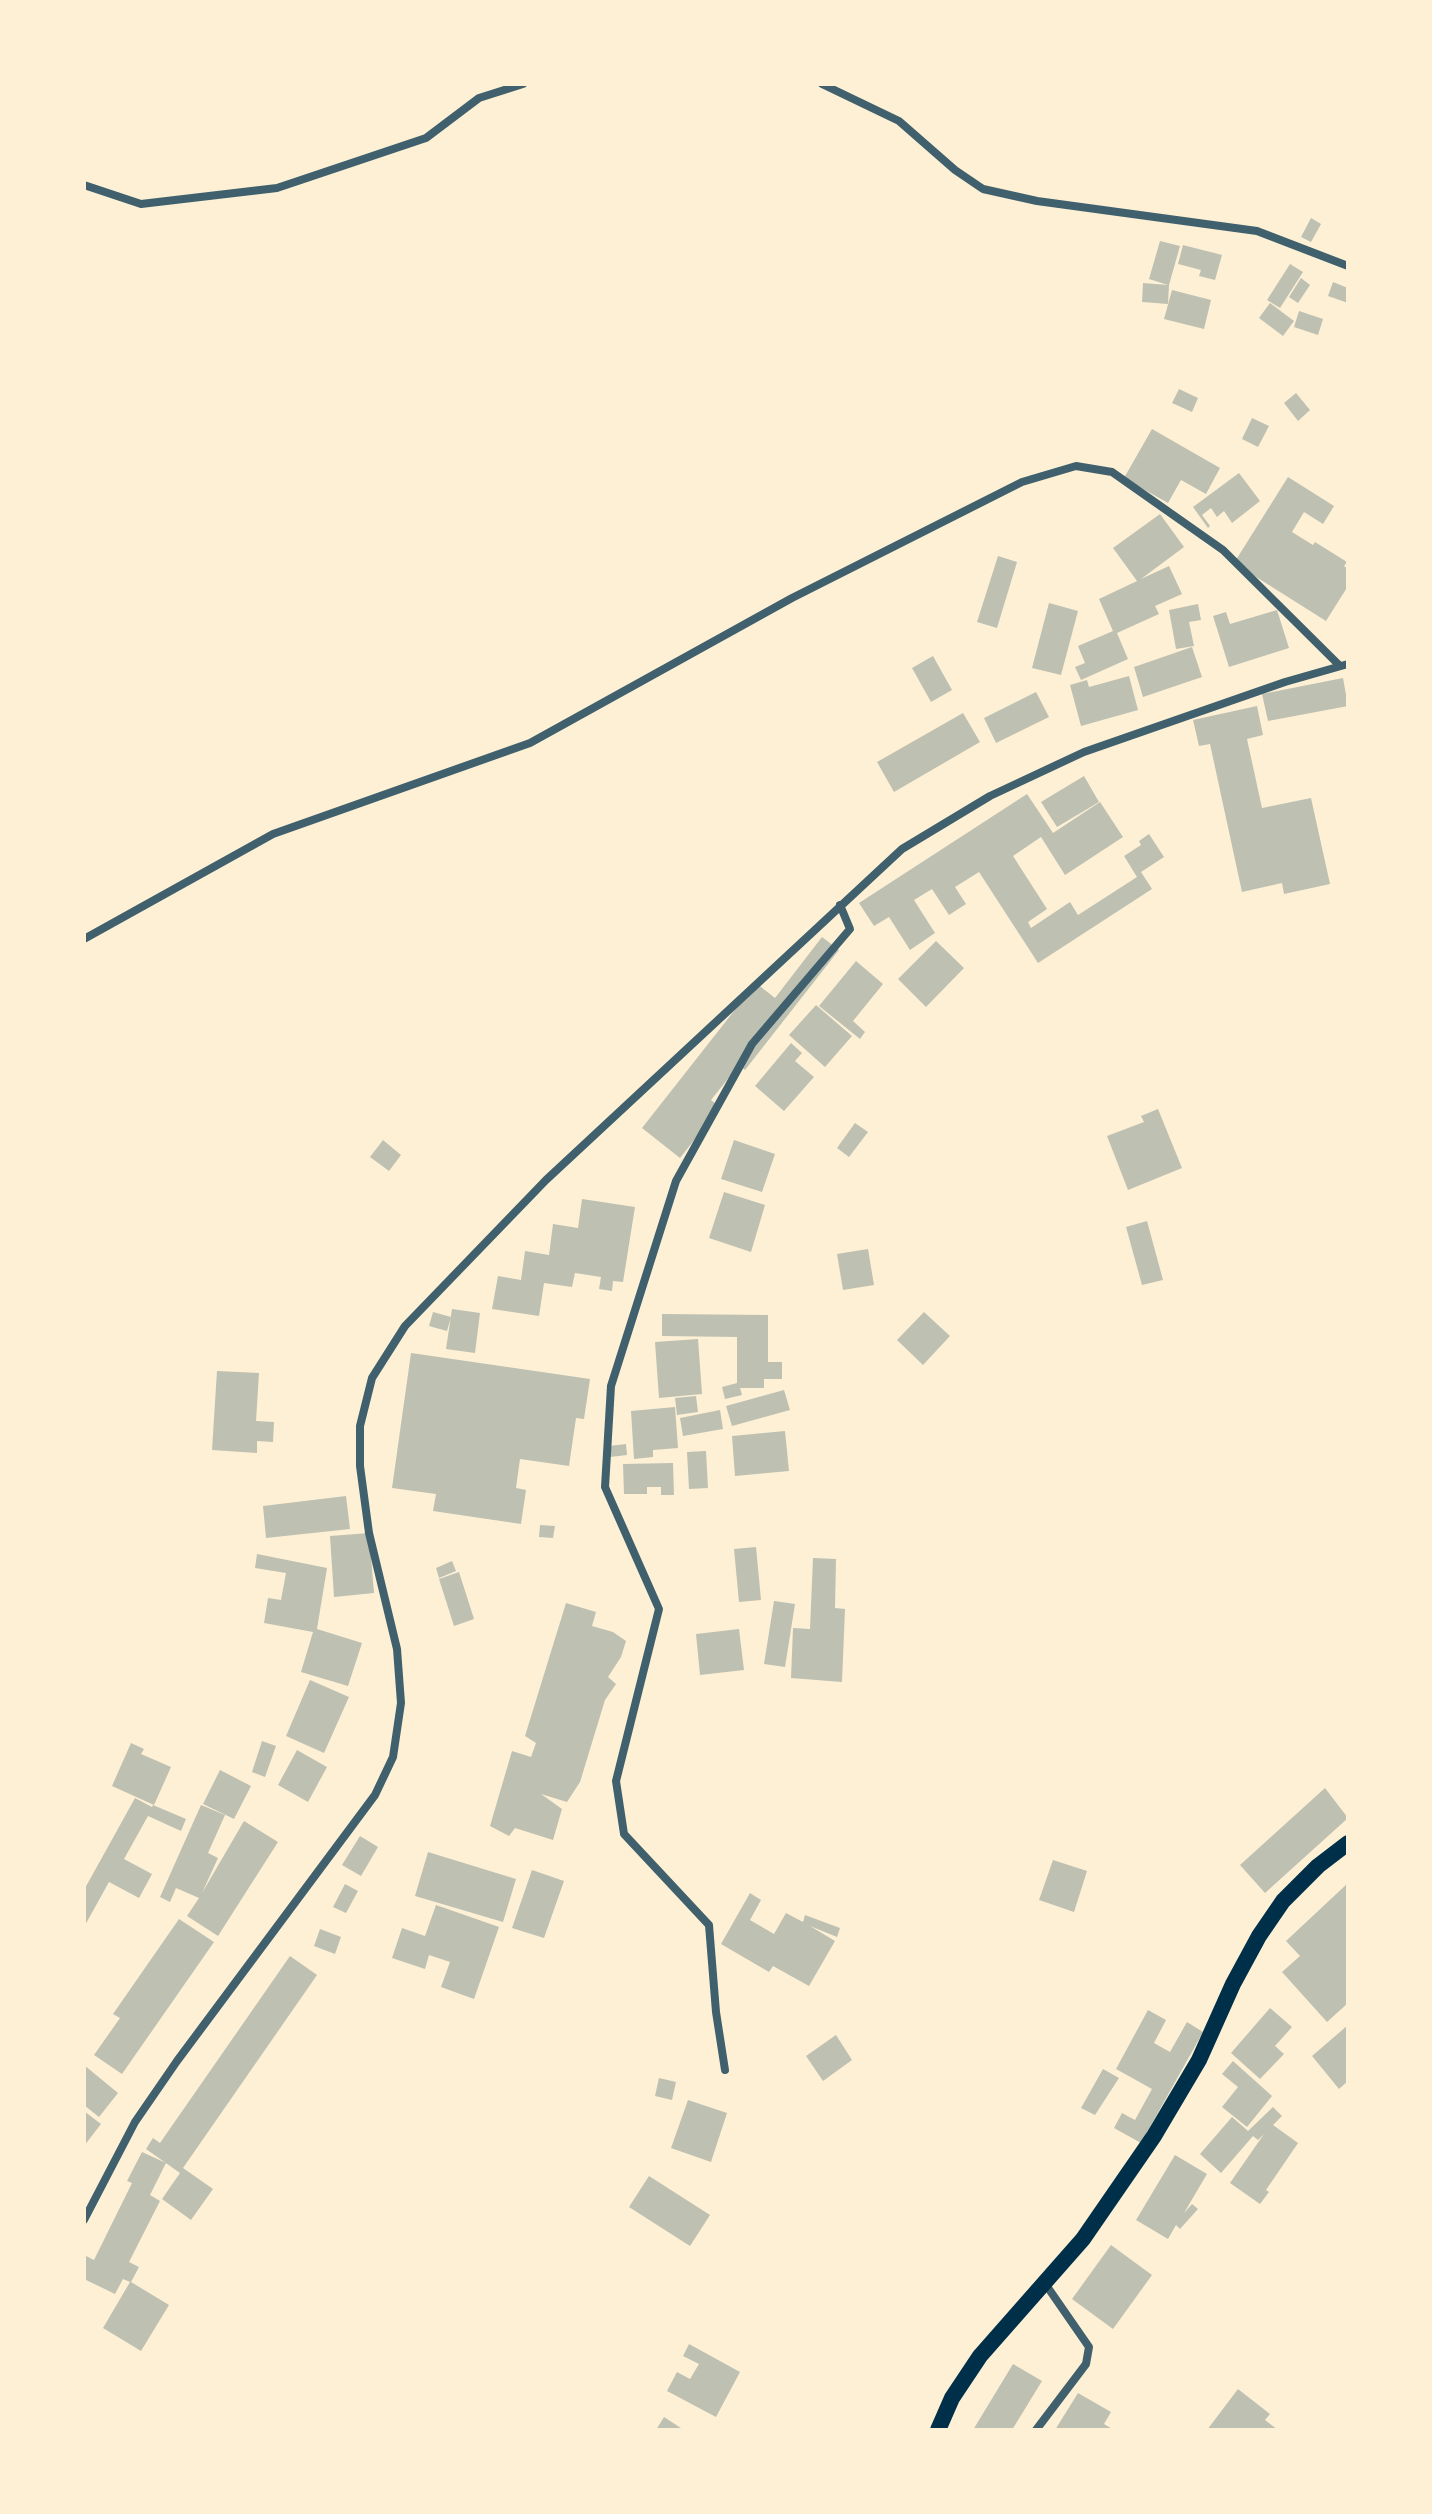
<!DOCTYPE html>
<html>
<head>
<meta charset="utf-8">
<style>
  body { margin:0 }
  #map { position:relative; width:1432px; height:2514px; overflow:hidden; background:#fdf0d5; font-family:Inter,sans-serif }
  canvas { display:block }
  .frame { position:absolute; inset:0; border:86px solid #fdf0d5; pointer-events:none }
</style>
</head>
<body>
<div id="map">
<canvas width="1432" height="2514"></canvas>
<div class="frame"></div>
</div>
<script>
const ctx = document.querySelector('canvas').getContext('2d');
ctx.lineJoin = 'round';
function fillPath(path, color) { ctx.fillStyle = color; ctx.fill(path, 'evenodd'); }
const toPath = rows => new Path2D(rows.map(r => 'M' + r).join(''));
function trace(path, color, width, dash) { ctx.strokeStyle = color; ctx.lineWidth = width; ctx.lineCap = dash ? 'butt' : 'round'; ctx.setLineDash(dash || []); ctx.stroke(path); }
fillPath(toPath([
  [1311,218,1321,224,1311,242,1301,237],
  [1160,241,1180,246,1169,285,1168,304,1142,302,1143,283,1168,285,1149,279],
  [1183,245,1222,255,1215,280,1199,276,1201,270,1178,264],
  [1290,264,1303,272,1280,308,1267,300],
  [1301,278,1310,285,1298,303,1289,297],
  [1333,282,1348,288,1348,303,1328,296],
  [1172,290,1211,300,1204,329,1164,319],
  [1270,303,1294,321,1283,336,1259,318],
  [1299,311,1323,319,1318,335,1294,327],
  [1179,389,1198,398,1192,412,1172,403],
  [1296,393,1310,410,1298,421,1284,403],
  [1252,418,1269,426,1258,447,1242,439],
  [1152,429,1220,468,1206,494,1181,480,1168,503,1124,478],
  [1239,473,1260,501,1232,523,1224,511,1217,517,1211,508,1202,515,1210,526,1208,528,1193,507],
  [1288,477,1334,506,1323,524,1304,512,1292,532,1313,545,1315,542,1347,562,1344,566,1348,569,1348,586,1326,621,1234,563],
  [1160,514,1184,547,1141,579,1169,566,1182,594,1155,606,1159,614,1117,633,1128,659,1081,680,1075,667,1085,663,1078,646,1113,631,1099,599,1137,581,1113,548],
  [998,556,1017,562,997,628,977,622],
  [1049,603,1078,611,1061,675,1032,668],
  [1198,604,1201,620,1189,622,1194,646,1176,649,1169,610],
  [1277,610,1289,648,1229,667,1213,616,1226,612,1230,624],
  [1192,647,1202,677,1143,697,1134,667],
  [933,656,952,690,931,702,912,668],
  [1129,676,1138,710,1081,726,1070,685,1087,680,1089,687],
  [1343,678,1348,706,1268,721,1262,694],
  [1036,692,1049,717,996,743,984,718],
  [1257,706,1263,735,1247,739,1262,808,1311,798,1330,884,1284,894,1282,883,1242,892,1210,744,1199,746,1193,720],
  [963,713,980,742,894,792,877,762],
  [1084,776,1099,802,1057,827,1041,802],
  [1027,794,1053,833,1100,802,1123,837,1065,875,1041,837,1013,856,1047,909,1028,922,1031,928,1070,902,1078,915,1137,877,1124,856,1141,845,1139,841,1149,834,1164,857,1141,872,1152,889,1038,963,979,872,955,887,966,904,949,915,932,889,914,900,935,933,910,950,889,917,874,926,859,903],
  [822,937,839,950,745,1070,739,1065,711,1100,720,1107,680,1158,642,1128,756,983,775,998],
  [936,941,964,968,926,1007,898,979],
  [856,961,883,984,853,1021,865,1032,860,1039,819,1006],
  [816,1005,852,1036,825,1067,789,1035],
  [791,1043,802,1053,795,1061,814,1077,784,1111,755,1086],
  [1158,1109,1182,1168,1128,1190,1107,1136,1144,1122,1141,1116],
  [855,1123,868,1132,849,1157,837,1148],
  [383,1140,401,1155,389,1171,370,1157],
  [734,1140,775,1154,762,1192,721,1179],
  [724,1192,765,1205,751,1252,709,1238],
  [582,1199,635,1207,623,1282,613,1281,612,1291,599,1289,601,1277,575,1273,572,1287,544,1283,539,1316,492,1309,498,1276,521,1280,525,1251,549,1255,553,1224,578,1228],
  [1147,1221,1163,1280,1142,1285,1126,1227],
  [868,1249,874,1285,843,1290,837,1254],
  [452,1309,480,1313,475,1353,446,1349],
  [433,1312,451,1317,447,1331,429,1326],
  [924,1312,950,1336,923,1365,897,1340],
  [662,1314,768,1315,768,1362,782,1362,782,1379,764,1379,764,1388,740,1388,742,1395,725,1399,722,1387,737,1383,737,1337,662,1336],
  [698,1339,702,1394,659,1398,655,1342],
  [411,1353,590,1379,584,1419,576,1418,569,1466,520,1459,516,1488,526,1490,521,1524,433,1511,436,1494,392,1488],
  [217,1371,259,1373,256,1421,274,1422,273,1442,257,1441,257,1453,212,1450],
  [784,1390,790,1410,732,1426,726,1406],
  [696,1396,698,1412,677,1415,675,1398],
  [675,1407,678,1448,653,1450,653,1457,634,1459,631,1411],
  [720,1410,723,1429,683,1436,680,1418],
  [785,1431,789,1471,735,1476,732,1436],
  [626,1444,627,1455,610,1457,609,1446],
  [706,1451,708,1488,689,1489,687,1452],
  [673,1463,674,1495,661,1495,661,1487,647,1487,647,1494,624,1494,623,1464],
  [346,1496,350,1529,266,1538,263,1506],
  [540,1525,555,1526,553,1538,539,1537],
  [369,1533,374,1593,334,1597,330,1536],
  [756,1547,761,1600,739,1602,734,1549],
  [257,1554,327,1568,317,1629,362,1643,348,1686,301,1672,313,1632,264,1623,268,1598,281,1600,286,1573,255,1568],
  [813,1558,836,1559,835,1608,845,1609,842,1682,791,1678,793,1628,810,1629],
  [452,1561,456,1571,439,1578,436,1568],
  [459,1572,474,1619,454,1626,439,1579],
  [774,1601,795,1604,785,1667,764,1664],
  [566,1603,596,1612,592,1626,613,1632,626,1641,621,1657,608,1677,616,1684,605,1700,580,1782,567,1802,541,1794,562,1809,553,1840,515,1828,509,1836,490,1826,512,1751,531,1757,536,1743,525,1736],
  [739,1629,744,1670,700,1675,696,1634],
  [310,1680,349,1697,324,1753,286,1736],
  [262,1741,276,1746,265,1777,252,1772],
  [131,1743,144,1749,141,1754,171,1767,154,1805,112,1786],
  [297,1750,327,1767,308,1802,278,1785],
  [220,1770,251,1786,234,1819,203,1804],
  [1325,1788,1348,1818,1265,1893,1240,1865],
  [135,1798,152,1807,153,1805,186,1819,181,1831,148,1816,124,1859,152,1874,139,1898,109,1882,84,1927,84,1890],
  [201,1805,225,1815,208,1853,218,1858,202,1893,244,1821,278,1842,218,1936,187,1916,199,1898,176,1888,170,1902,160,1897],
  [360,1836,378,1847,361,1876,342,1865],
  [428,1852,516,1879,503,1922,415,1896],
  [1053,1860,1087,1871,1074,1912,1039,1900],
  [532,1870,564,1881,544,1938,512,1928],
  [1348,1883,1348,2003,1327,2022,1282,1972,1300,1956,1286,1941],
  [345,1884,358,1891,346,1913,333,1907],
  [750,1893,761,1900,750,1920,774,1934,786,1913,803,1922,805,1915,840,1928,837,1937,810,1926,835,1941,809,1986,773,1966,769,1972,721,1944],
  [436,1905,499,1927,474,1999,441,1987,450,1962,429,1955,425,1969,392,1958,402,1928,425,1936],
  [179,1919,214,1942,122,2074,94,2055,120,2018,113,2014],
  [320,1929,341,1937,335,1954,314,1946],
  [290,1956,317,1975,183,2168,213,2189,191,2220,162,2199,180,2173,146,2149,153,2138,160,2143],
  [1270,2008,1292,2027,1275,2046,1284,2054,1260,2079,1231,2053],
  [1148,2010,1166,2020,1154,2043,1170,2052,1187,2022,1203,2032,1141,2143,1114,2128,1122,2113,1135,2120,1152,2089,1116,2069],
  [1348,2025,1348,2081,1339,2089,1312,2056],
  [836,2035,852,2060,823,2081,806,2056],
  [1233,2061,1272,2096,1247,2127,1222,2107,1238,2087,1222,2074],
  [84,2065,118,2093,99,2117,84,2105],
  [1103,2069,1119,2078,1095,2115,1081,2108],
  [659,2078,676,2082,672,2100,655,2096],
  [688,2100,727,2113,711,2162,671,2148],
  [1273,2107,1282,2116,1273,2125,1298,2143,1266,2190,1269,2192,1260,2204,1230,2183,1264,2134,1258,2140,1253,2136,1221,2173,1200,2154,1232,2117,1248,2131],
  [84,2111,101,2124,84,2146],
  [142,2152,166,2163,150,2195,160,2201,129,2262,139,2267,131,2282,169,2305,141,2351,103,2328,130,2282,123,2279,115,2294,84,2279,84,2255,94,2260,132,2183,127,2181],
  [1175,2155,1207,2174,1184,2213,1192,2204,1198,2209,1180,2229,1176,2225,1168,2239,1136,2220],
  [649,2176,710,2215,690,2246,629,2207],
  [1111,2245,1152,2275,1113,2329,1072,2299],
  [689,2344,740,2372,716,2417,667,2391,677,2372,690,2379,699,2364,683,2356],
  [1013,2364,1042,2381,1012,2430,973,2430],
  [1238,2389,1270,2414,1265,2420,1278,2430,1207,2430],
  [1078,2393,1111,2412,1104,2424,1114,2430,1055,2430],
  [664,2417,684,2430,656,2430]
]), '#bec0b2');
trace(toPath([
  [822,84,899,121,955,170,983,189,1037,201,1257,231,1348,266],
  [84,185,141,204,277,188,426,138,479,98,523,84],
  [84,939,273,834,530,743,792,598,1022,482,1076,466,1112,472,1223,550,1340,666],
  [725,2070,716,2012,709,1925,624,1834,616,1781,659,1609,605,1487,611,1386,676,1181,752,1044,850,929,840,905],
  [84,2220,135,2122,177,2061,375,1795,393,1757,401,1703,397,1649,369,1533,360,1466,360,1426,372,1378,405,1326,546,1180,902,849,990,796,1084,752,1285,682,1348,664],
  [1036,2430,1086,2364,1089,2347,1044,2282]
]), '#3f606c', 8);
trace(toPath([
  [938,2430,952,2398,980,2356,1083,2239,1154,2136,1199,2060,1233,1984,1259,1936,1283,1901,1318,1866,1348,1843]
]), '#003049', 16);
</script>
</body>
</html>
